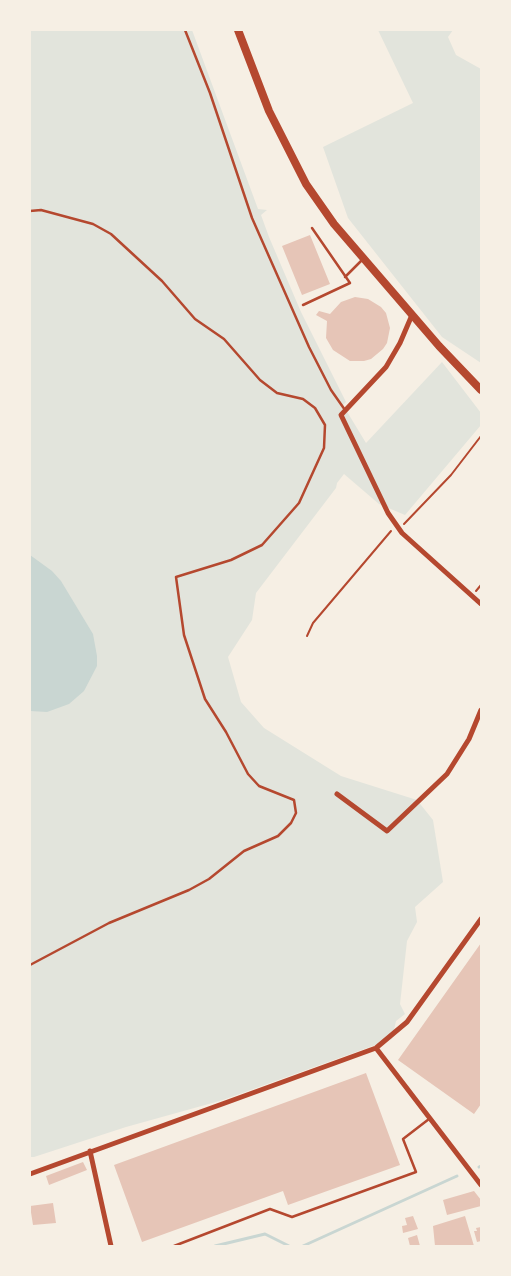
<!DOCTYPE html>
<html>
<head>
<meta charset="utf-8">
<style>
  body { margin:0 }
  #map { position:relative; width:511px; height:1276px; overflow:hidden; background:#f6efe4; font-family:"Titillium Web",sans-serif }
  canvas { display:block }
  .frame { position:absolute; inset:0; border:31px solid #f6efe4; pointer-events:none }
</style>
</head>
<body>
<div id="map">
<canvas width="511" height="1276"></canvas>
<div class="frame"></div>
</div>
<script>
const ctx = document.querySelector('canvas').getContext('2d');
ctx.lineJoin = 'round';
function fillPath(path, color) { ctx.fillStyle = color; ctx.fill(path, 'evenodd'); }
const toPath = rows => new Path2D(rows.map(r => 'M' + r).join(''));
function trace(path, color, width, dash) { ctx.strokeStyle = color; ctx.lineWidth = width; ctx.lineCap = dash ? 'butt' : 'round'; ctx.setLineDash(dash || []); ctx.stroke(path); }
fillPath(toPath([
  [30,30,192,30,258,209,267,210,261,215,269,237,301,312,346,402,343,405,366,443,442,362,481,413,481,425,405,515,379,504,344,474,337,483,336,488,256,593,252,620,228,657,241,702,264,728,341,776,417,800,433,820,443,882,415,907,417,922,407,941,400,1004,405,1014,396,1021,392,1039,223,1100,126,1127,34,1157,30,1157],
  [378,30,453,30,448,37,456,55,481,69,481,363,442,337,348,218,323,147,413,103]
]), '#e2e4dc');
fillPath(toPath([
  [30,555,52,571,61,581,93,634,97,656,97,666,84,691,69,704,47,712,30,711]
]), '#c9d6d2');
trace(toPath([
  [479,1167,481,1166],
  [215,1246,265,1234,289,1246],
  [303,1246,457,1176]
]), '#c9d6d2', 3);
fillPath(toPath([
  [310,235,330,284,302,295,282,246],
  [355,297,368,299,381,307,386,313,390,328,387,343,383,349,371,359,364,361,350,361,333,350,326,338,327,321,316,315,319,311,330,314,341,302],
  [481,943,481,1104,474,1114,398,1060],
  [366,1073,400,1165,288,1205,283,1191,142,1242,114,1165],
  [83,1162,87,1170,49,1185,46,1176],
  [474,1191,481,1200,481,1206,447,1215,443,1200],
  [53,1203,56,1223,33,1225,30,1206],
  [413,1216,418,1229,403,1233,402,1226,407,1225,405,1218],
  [465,1216,474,1246,435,1246,433,1226],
  [481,1227,481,1241,477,1242,474,1231,477,1231,476,1228],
  [417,1235,420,1246,410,1246,408,1238]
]), '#e6c5b7');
trace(toPath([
  [404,524,451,475,481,436],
  [476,591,481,585],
  [307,636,313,623,391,531]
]), '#b5482f', 2);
trace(toPath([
  [185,30,210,93,252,218,309,347,331,390,345,410],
  [30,211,41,210,93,224,111,234,162,281,195,319,224,339,260,380,277,393,303,399,315,408,325,425,324,448,299,503,262,545,231,560,176,577,184,635,205,699,226,732,248,774,259,786,294,800,296,813,291,823,278,836,244,851,209,879,189,890,109,923,30,965],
  [345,277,362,260],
  [303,305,350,283,312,228],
  [174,1246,270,1209,292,1217,416,1172,403,1139,429,1119]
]), '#b5482f', 2.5);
trace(toPath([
  [412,315,400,343,386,367,341,415,388,513,402,533,481,604],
  [337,794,387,831,447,774,469,739,481,710],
  [376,1048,481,1185],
  [90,1151,111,1246],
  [30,1174,376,1048,407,1022,481,919]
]), '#b5482f', 5);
trace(toPath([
  [238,30,269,111,306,184,334,224,439,346,481,390]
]), '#b5482f', 8);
</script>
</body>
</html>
